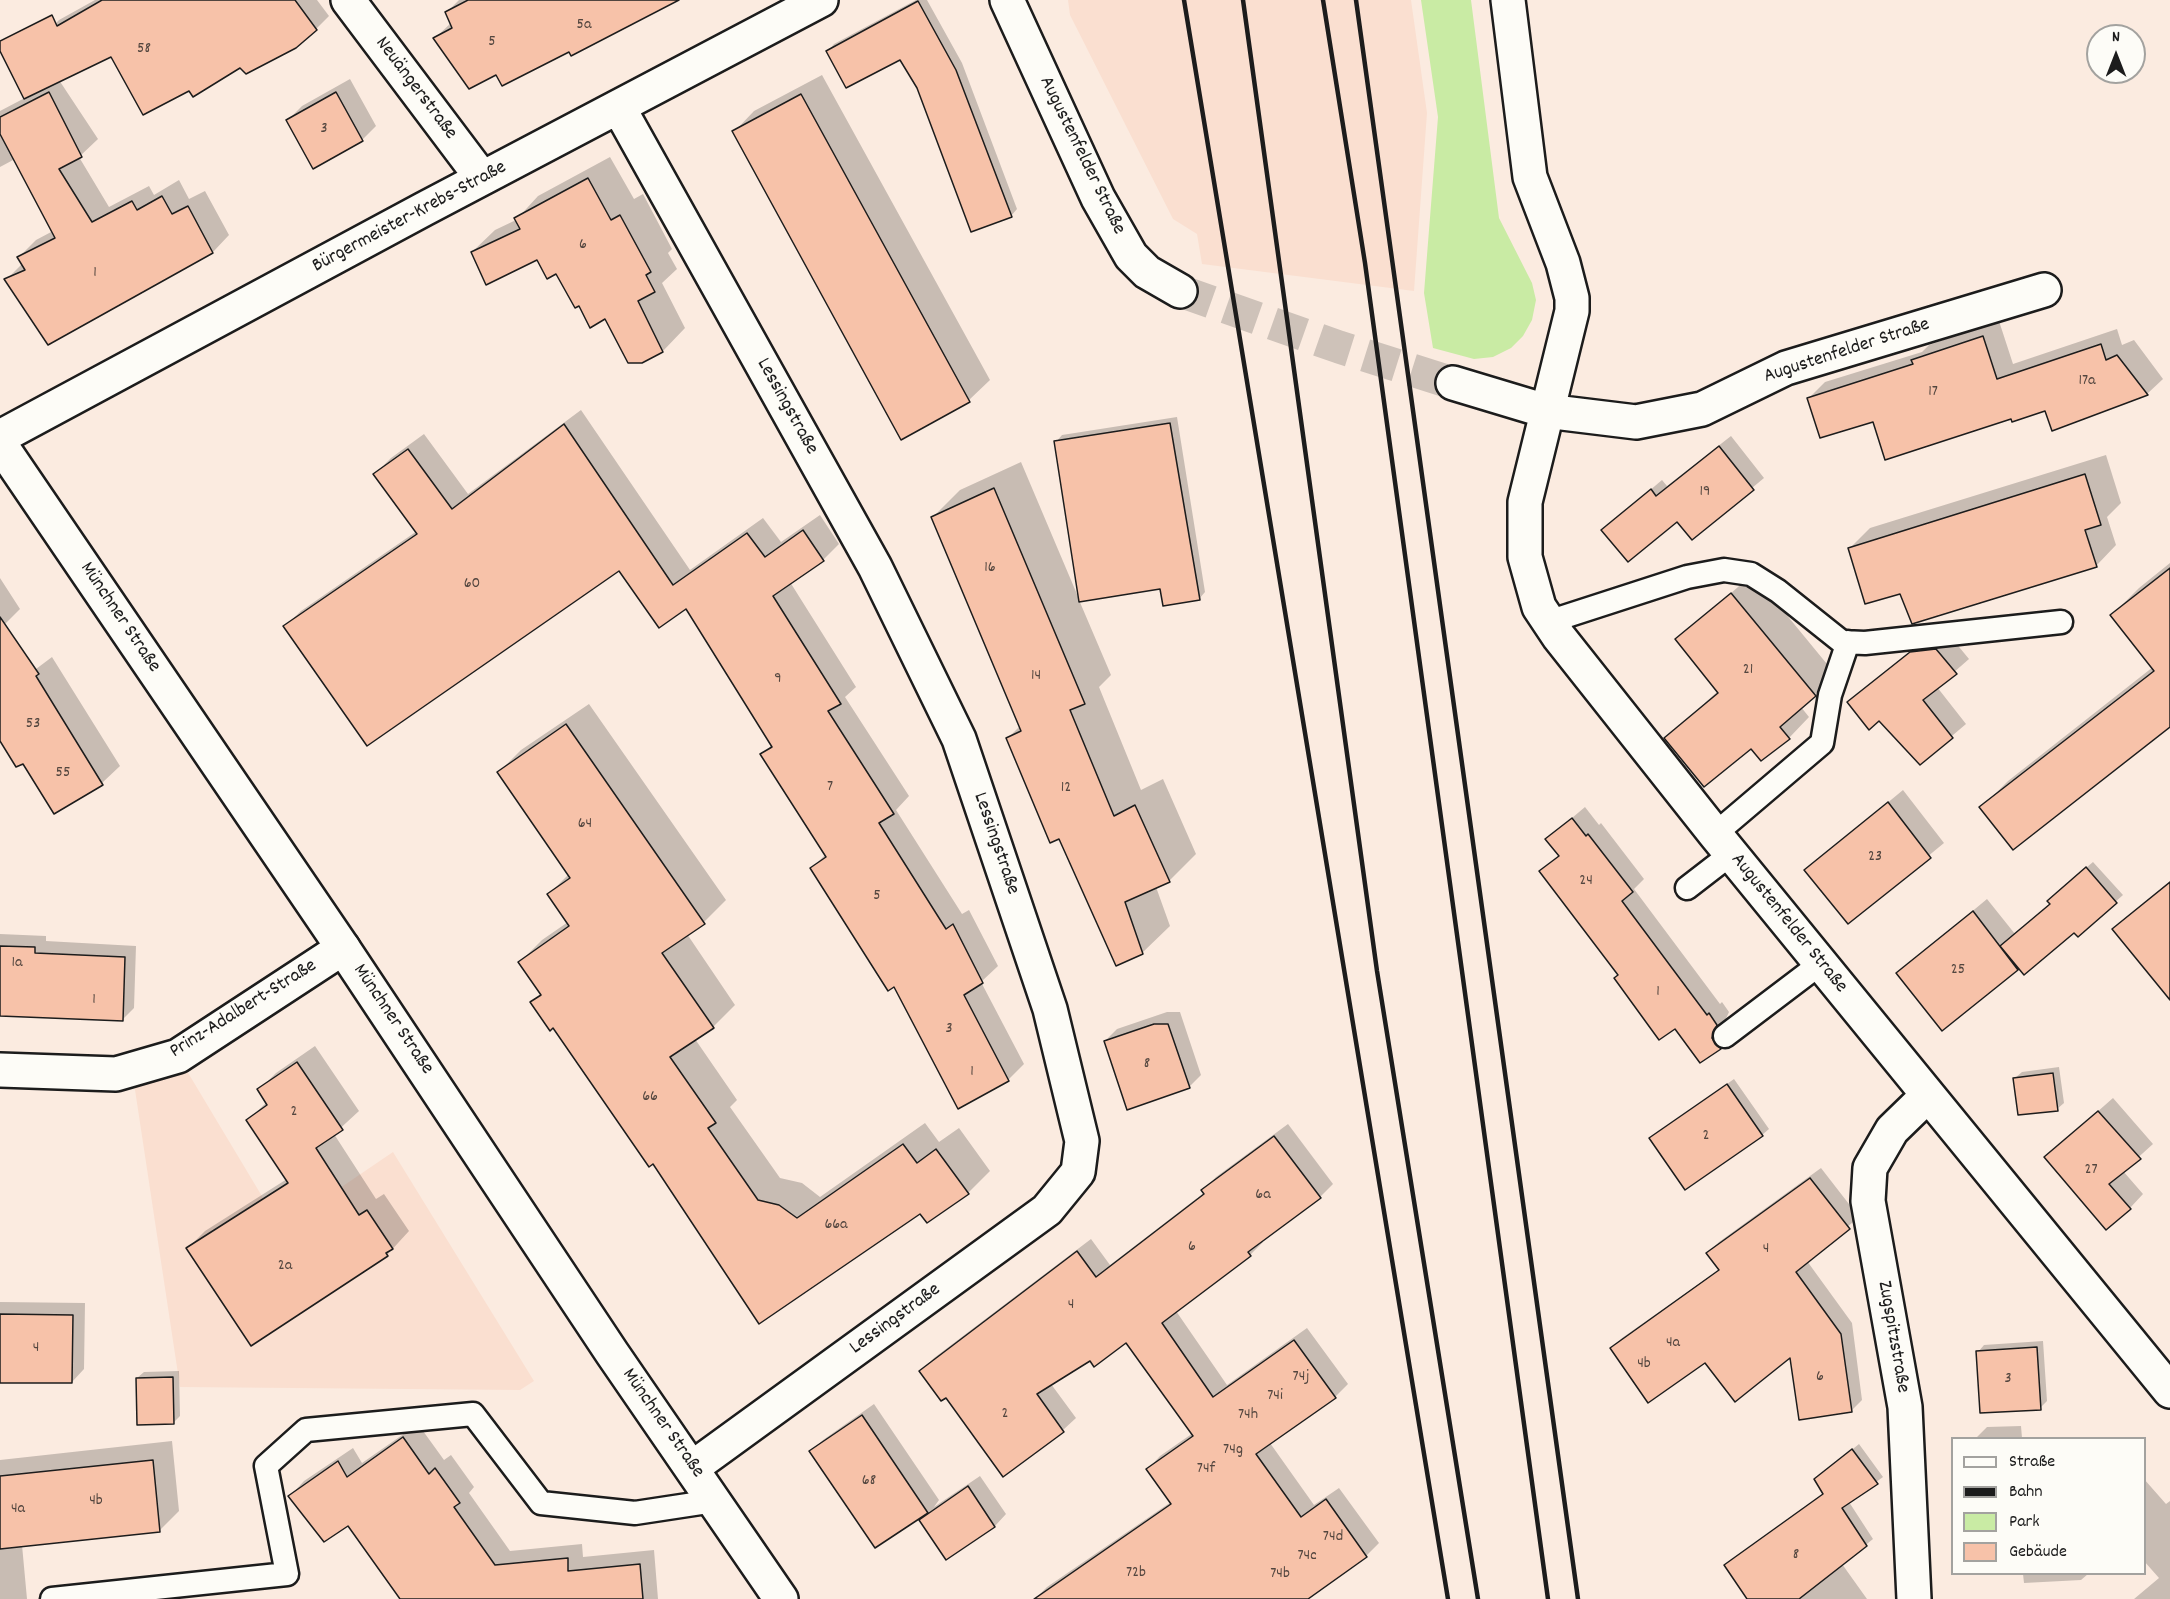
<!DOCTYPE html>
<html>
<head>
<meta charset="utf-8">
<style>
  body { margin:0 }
  #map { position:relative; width:2170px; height:1599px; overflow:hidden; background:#fbebe0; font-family:Dekko,sans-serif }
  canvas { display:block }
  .legend { position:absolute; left:1951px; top:1437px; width:195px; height:138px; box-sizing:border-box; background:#fdfcf7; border:2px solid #a3a29f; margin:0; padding:8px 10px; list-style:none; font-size:18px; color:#1c1c1c }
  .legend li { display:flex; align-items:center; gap:12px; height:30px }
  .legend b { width:30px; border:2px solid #a3a29f }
  .north { position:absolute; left:2086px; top:24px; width:60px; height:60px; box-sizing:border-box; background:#fdfcf7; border:2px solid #a3a29f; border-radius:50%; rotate:0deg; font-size:16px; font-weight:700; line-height:24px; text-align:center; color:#1c1c1c }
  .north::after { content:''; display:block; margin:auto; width:21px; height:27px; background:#1c1c1c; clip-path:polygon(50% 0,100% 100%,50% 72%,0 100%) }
</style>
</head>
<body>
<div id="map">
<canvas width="2170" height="1599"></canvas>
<ul class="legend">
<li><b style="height:8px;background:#fdfcf7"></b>Straße</li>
<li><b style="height:8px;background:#1c1c1c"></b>Bahn</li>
<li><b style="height:16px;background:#c9eba4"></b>Park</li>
<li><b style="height:16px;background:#f7c2a9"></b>Gebäude</li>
</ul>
<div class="north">N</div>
</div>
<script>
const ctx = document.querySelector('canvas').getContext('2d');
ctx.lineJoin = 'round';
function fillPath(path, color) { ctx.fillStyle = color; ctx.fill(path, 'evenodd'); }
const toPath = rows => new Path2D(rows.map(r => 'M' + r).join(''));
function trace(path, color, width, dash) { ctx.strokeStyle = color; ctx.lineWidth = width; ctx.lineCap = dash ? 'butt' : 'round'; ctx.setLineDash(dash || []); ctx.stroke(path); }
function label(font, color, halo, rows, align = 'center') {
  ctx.font = font + ' Dekko,sans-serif'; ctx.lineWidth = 4.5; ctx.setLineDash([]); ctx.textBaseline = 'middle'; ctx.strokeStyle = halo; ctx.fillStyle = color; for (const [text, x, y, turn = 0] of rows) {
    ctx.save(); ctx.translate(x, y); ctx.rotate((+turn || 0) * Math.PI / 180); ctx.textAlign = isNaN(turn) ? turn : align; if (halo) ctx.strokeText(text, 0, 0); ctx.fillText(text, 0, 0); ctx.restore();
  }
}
fillPath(toPath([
  [1068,0,1411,0,1427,113,1414,291,1202,264,1197,234,1173,219,1070,15],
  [178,1056,281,1228,393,1152,534,1381,520,1390,180,1387,132,1070]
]), '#fadfd0');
fillPath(toPath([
  [1421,0,1471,0,1499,218,1532,283,1536,300,1532,320,1523,336,1511,348,1493,357,1474,359,1433,348,1424,293,1438,117]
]), '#c9eba4');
fillPath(toPath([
  [95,0,317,0,329,16,316,29,189,89,112,55,59,80,98,139,79,157,109,207,149,186,154,195,179,180,189,199,205,191,229,235,213,252,48,343,6,280,23,263,19,257,36,240,53,231,15,159,0,167,0,111,61,79,46,33,59,20],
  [459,0,667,0,569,50,496,73,435,38,451,23,447,12],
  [916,0,927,0,962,63,1017,209,1011,216,918,87,900,58,828,51,834,44],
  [822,75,990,380,969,400,902,438,734,132,754,111],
  [350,79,376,126,362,140,288,120,302,106],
  [610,157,634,199,643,194,672,249,668,253,677,269,662,283,685,328,663,351,641,362,606,317,579,304,557,272,538,258,472,252,495,230,516,220,538,196],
  [1999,321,2013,364,2117,329,2122,345,2134,340,2163,379,2147,394,2053,429,2046,409,2012,417,1874,421,1809,398,1825,382,1922,352,1929,345],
  [581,410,690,570,763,518,781,542,820,515,839,544,823,560,790,582,856,687,845,697,909,796,896,810,962,914,969,910,998,966,981,982,1024,1064,1008,1080,894,985,812,868,826,854,762,754,773,744,687,607,619,569,285,626,301,611,417,531,375,474,391,458,424,434,468,494],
  [1177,417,1205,592,1199,599,1162,587,1079,600,1111,675,1099,687,1141,790,1163,779,1196,854,1169,881,1156,887,1170,926,1142,953,1060,837,1008,738,1020,726,933,517,960,490,1021,462,1079,599,1056,442,1062,435],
  [1731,436,1764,478,1692,538,1677,520,1603,530,1662,480,1667,486],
  [2106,455,2121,503,2107,517,2116,545,2096,566,1901,592,1849,549,1870,528],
  [2170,563,2170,725,1981,808,2008,781,2153,667,2112,615,2139,588],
  [1753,574,1836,675,1801,707,1809,717,1789,738,1751,747,1666,738,1718,691,1677,640],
  [0,578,20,609,0,629],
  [1950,636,1969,659,1937,687,1966,724,1920,763,1879,719,1849,702,1925,639],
  [52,657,120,766,102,783,54,812,23,762,0,738,0,696],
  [589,704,726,900,704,922,687,934,735,1005,713,1027,695,1039,737,1100,730,1107,780,1178,802,1183,820,1197,925,1123,939,1142,959,1128,990,1171,968,1193,921,1212,760,1322,654,1162,554,1026,532,1003,542,993,520,962,542,940,568,922,549,894,569,874,499,772,521,750],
  [1903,790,1944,843,1848,922,1806,870],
  [1585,807,1599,825,1601,823,1644,879,1634,889,1720,1004,1722,1002,1729,1012,1723,1025,1732,1035,1701,1061,1675,1027,1619,975,1541,871,1559,855,1547,839],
  [2093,862,2123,895,2078,935,2075,930,2019,967,1943,1029,1898,973,1987,899,2015,934,2051,904,2055,894],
  [2170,881,2170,979,2114,930],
  [0,934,46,936,46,941,136,946,134,1008,122,1020,0,1014],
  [1167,1012,1180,1012,1201,1075,1189,1087,1105,1041,1117,1029],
  [315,1046,359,1111,334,1134,376,1199,384,1194,409,1231,387,1255,188,1248,205,1231,287,1179,248,1120,267,1102,259,1090,276,1073],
  [2059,1067,2064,1103,2057,1109,2015,1078,2022,1072],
  [1734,1079,1769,1129,1762,1135,1651,1138],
  [2113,1098,2153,1144,2123,1171,2143,1194,2130,1208,2046,1157],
  [1288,1124,1333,1184,1320,1197,1261,1240,1263,1242,1250,1255,1176,1311,1227,1385,1307,1328,1348,1384,1335,1397,1270,1443,1314,1505,1339,1488,1379,1543,1366,1556,1306,1599,1035,1599,1047,1587,1171,1502,1148,1469,1160,1456,1193,1433,1126,1341,1051,1384,1076,1418,1063,1430,1003,1474,946,1396,921,1371,934,1358,1091,1239,1110,1265,1205,1192,1203,1190,1216,1177],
  [1821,1168,1859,1217,1807,1261,1852,1323,1862,1400,1852,1410,1792,1355,1705,1361,1611,1348,1622,1338,1720,1269,1708,1253,1719,1242],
  [0,1302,85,1303,84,1369,72,1382,0,1382],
  [2043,1341,2047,1401,2040,1408,1978,1352,1984,1345],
  [179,1371,180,1416,173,1423,137,1378,144,1372],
  [874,1404,939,1500,934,1507,980,1476,1006,1514,995,1526,946,1558,920,1520,925,1513,811,1451,823,1440],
  [418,1424,444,1460,451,1455,474,1487,469,1493,510,1551,582,1544,583,1557,654,1550,658,1599,401,1599,348,1524,290,1496,304,1481,353,1448,362,1463],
  [2021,1426,2022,1438,1976,1438,1987,1427],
  [172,1441,179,1511,160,1530,22,1545,27,1599,0,1599,0,1460],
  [1859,1444,1883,1477,1849,1502,1873,1539,1842,1564,1867,1599,1749,1599,1725,1565,1824,1493,1816,1479],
  [2144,1479,2166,1504,2170,1501,2170,1599,2134,1599,2159,1578,2144,1561],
  [2023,1574,2088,1574,2081,1580,2024,1583]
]), '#0003');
const building = toPath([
  [102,0,295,0,317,30,296,48,246,74,240,68,193,97,189,91,143,115,111,57,24,99,0,51,0,41,52,15,57,26,102,0],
  [468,0,679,0,571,56,569,52,502,86,496,75,469,89,433,38,452,28,445,12,468,0],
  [918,1,956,70,1012,217,971,232,917,88,900,60,846,88,826,51,918,1],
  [49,92,82,157,59,169,92,222,132,201,137,210,162,196,172,214,188,206,213,253,48,345,4,279,25,270,17,257,55,238,0,134,0,117,49,92],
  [336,92,363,141,313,169,286,120,336,92],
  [801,94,970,402,901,440,732,131,801,94],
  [588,178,611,220,620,215,651,272,646,275,655,292,638,301,663,352,642,363,628,363,605,319,590,328,579,306,575,308,556,274,547,279,537,260,486,285,471,252,520,229,514,218,588,178],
  [1983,336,1997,379,2101,344,2106,360,2117,355,2148,395,2052,431,2045,411,2012,422,2011,419,1885,460,1873,422,1820,438,1807,398,1913,364,1911,360,1983,336],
  [1170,423,1200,600,1163,606,1160,589,1079,602,1054,441,1170,423],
  [564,424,673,585,747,533,765,557,803,530,824,561,773,596,841,704,828,711,894,814,879,823,946,929,953,924,983,983,964,995,1009,1081,958,1109,894,987,888,991,810,868,826,857,760,754,772,747,686,609,659,628,619,571,367,746,283,626,417,534,373,474,408,449,452,509,564,424],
  [1719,446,1754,490,1692,540,1677,522,1628,562,1601,530,1651,489,1656,496,1719,446],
  [2085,474,2101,525,2085,530,2097,567,1912,624,1900,594,1865,604,1848,548,2085,474],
  [994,488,1085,704,1070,710,1114,816,1135,805,1170,882,1125,902,1143,954,1116,966,1059,839,1050,843,1006,738,1021,731,931,517,994,488],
  [2170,568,2170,727,2013,850,1979,807,2154,671,2110,615,2170,568],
  [1731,593,1816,696,1780,727,1790,739,1761,761,1751,749,1704,787,1664,738,1718,693,1675,639,1731,593],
  [0,617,39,674,36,676,103,785,54,814,23,764,16,767,0,741,0,617],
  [1936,649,1957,674,1923,700,1953,738,1920,765,1879,721,1869,730,1847,702,1910,652,1936,649],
  [566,724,705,924,662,953,714,1028,670,1057,716,1123,708,1128,758,1200,779,1205,797,1218,903,1144,917,1163,936,1149,969,1194,927,1223,920,1214,759,1324,653,1164,649,1167,553,1028,550,1031,530,1002,541,995,518,962,569,926,547,894,570,878,497,772,566,724],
  [1888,802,1931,858,1848,924,1804,870,1888,802],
  [1572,818,1586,836,1588,834,1633,892,1622,901,1707,1015,1709,1013,1717,1025,1712,1038,1721,1049,1700,1063,1675,1029,1659,1040,1614,978,1618,975,1539,871,1559,856,1545,839,1572,818],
  [2086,867,2117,903,2078,937,2074,933,2024,975,2000,946,2050,904,2047,901,2086,867],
  [2170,882,2170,1000,2112,929,2170,882],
  [1973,911,2018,970,1942,1031,1896,973,1973,911],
  [0,946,35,947,35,953,125,957,123,1021,0,1016,0,946],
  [1154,1024,1168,1024,1190,1088,1127,1110,1104,1041,1154,1024],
  [297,1062,343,1130,316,1148,359,1215,367,1210,393,1249,386,1253,388,1256,251,1346,186,1248,288,1183,246,1120,267,1105,257,1089,297,1062],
  [2053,1073,2058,1111,2018,1115,2013,1078,2053,1073],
  [1727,1084,1763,1136,1685,1190,1649,1138,1727,1084],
  [2098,1111,2141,1159,2109,1184,2131,1209,2106,1230,2044,1157,2098,1111],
  [1274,1136,1321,1198,1248,1252,1251,1256,1162,1323,1213,1397,1294,1340,1336,1398,1256,1454,1301,1517,1326,1499,1367,1557,1308,1599,1034,1599,1171,1504,1146,1469,1193,1436,1126,1343,1094,1367,1090,1361,1037,1394,1064,1432,1003,1477,946,1398,941,1401,919,1371,1077,1251,1096,1277,1204,1194,1201,1190,1274,1136],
  [1810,1178,1850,1229,1796,1272,1841,1334,1852,1412,1799,1420,1790,1358,1735,1402,1705,1363,1648,1403,1610,1348,1719,1270,1706,1253,1810,1178],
  [0,1314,73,1315,72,1383,0,1383,0,1314],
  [2037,1347,2041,1410,1980,1413,1976,1351,2037,1347],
  [173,1377,174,1424,137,1425,136,1378,173,1377],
  [862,1415,928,1513,875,1548,809,1451,862,1415],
  [403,1437,429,1474,435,1468,460,1503,454,1507,495,1565,568,1558,568,1571,640,1564,643,1599,400,1599,348,1526,324,1542,288,1496,338,1461,347,1477,403,1437],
  [1852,1449,1878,1484,1842,1508,1867,1546,1799,1599,1747,1599,1724,1565,1823,1494,1814,1479,1852,1449],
  [153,1460,160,1532,0,1549,0,1476,153,1460],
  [968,1486,995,1527,946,1560,919,1520,968,1486]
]);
fillPath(building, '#f7c2a9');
trace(building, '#1c1c1c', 1.5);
trace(toPath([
  [1180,291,1339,347,1453,383]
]), '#cec2b9', 33, [33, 16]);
const lane = toPath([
  [1548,622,1687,577,1724,570,1751,574,1778,591,1842,642,1865,643,2061,622],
  [1715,834,1822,743,1830,695,1848,642],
  [1687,888,1731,854],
  [1725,1036,1820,964],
  [52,1599,287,1574,266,1466,306,1430,473,1414,541,1503,635,1513,714,1501]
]);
const street = toPath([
  [348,0,482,178],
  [1007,0,1098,198,1131,256,1147,272,1180,291],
  [1508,0,1530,177,1563,263,1572,298,1572,311,1525,502,1525,557,1539,607,1559,637,1715,834,2170,1391],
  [619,108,875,567,959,739,1050,1009,1082,1141,1078,1172,1047,1210,692,1468],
  [1453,383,1546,411,1636,422,1702,409,1786,368,2044,290],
  [0,437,424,209,821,0],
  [0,1070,116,1074,178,1056,343,948],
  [1914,1599,1905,1407,1868,1201,1870,1168,1892,1130,1927,1096]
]);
const secondary = toPath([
  [0,444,343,948,612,1353,781,1599]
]);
trace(lane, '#1c1c1c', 27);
trace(street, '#1c1c1c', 38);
trace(secondary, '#1c1c1c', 38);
trace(lane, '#fdfcf7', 22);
trace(street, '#fdfcf7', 33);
trace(secondary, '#fdfcf7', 33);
trace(toPath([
  [1184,0,1448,1599],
  [1243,0,1377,971,1478,1599],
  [1323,0,1365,263,1548,1599],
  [1356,0,1578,1599]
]), '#1c1c1c', 4.5);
label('16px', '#53463f', null, [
  ["5a",584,26],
  ["5",492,43],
  ["58",144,50],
  ["3",324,130],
  ["6",583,246],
  ["1",95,274],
  ["17a",2087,382],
  ["17",1933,393],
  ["19",1705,493],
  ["16",990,569],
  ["60",472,585],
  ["21",1748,671],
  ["14",1036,677],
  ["9",778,680],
  ["53",33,725],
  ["55",63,774],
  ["7",830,788],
  ["12",1066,789],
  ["64",585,825],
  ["23",1875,858],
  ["24",1586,882],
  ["5",877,897],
  ["1a",17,964],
  ["25",1958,971],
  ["1",1658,993],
  ["1",94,1001],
  ["3",949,1030],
  ["8",1147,1065],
  ["1",972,1073],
  ["66",650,1098],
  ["2",294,1113],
  ["2",1706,1137],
  ["27",2091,1171],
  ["6a",1263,1196],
  ["66a",836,1226],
  ["6",1192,1248],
  ["4",1766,1250],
  ["2a",285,1267],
  ["4",1071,1306],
  ["4a",1673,1344],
  ["4",36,1349],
  ["4b",1644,1365],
  ["74j",1301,1378],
  ["6",1820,1378],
  ["3",2008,1380],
  ["74i",1275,1397],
  ["2",1005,1415],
  ["74h",1248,1416],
  ["74g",1233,1451],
  ["74f",1206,1470],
  ["68",869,1482],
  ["4b",96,1502],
  ["4a",18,1510],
  ["74d",1333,1538],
  ["8",1796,1556],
  ["74c",1307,1557],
  ["72b",1136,1574],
  ["74b",1280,1575]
]);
label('20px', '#1c1c1c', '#fdfcf7', [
  ["Neuängerstraße",415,89,53],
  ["Augustenfelder Straße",1081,156,64],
  ["Bürgermeister-Krebs-Straße",410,218,-28],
  ["Augustenfelder Straße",1847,352,-18],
  ["Lessingstraße",786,407,61],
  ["Münchner Straße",119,618,56],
  ["Lessingstraße",995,844,71],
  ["Augustenfelder Straße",1788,924,51],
  ["Prinz-Adalbert-Straße",244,1010,-32],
  ["Münchner Straße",392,1020,56],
  ["Lessingstraße",896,1320,-36],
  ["Zugspitzstraße",1892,1337,80],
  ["Münchner Straße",662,1424,55]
]);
</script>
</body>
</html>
